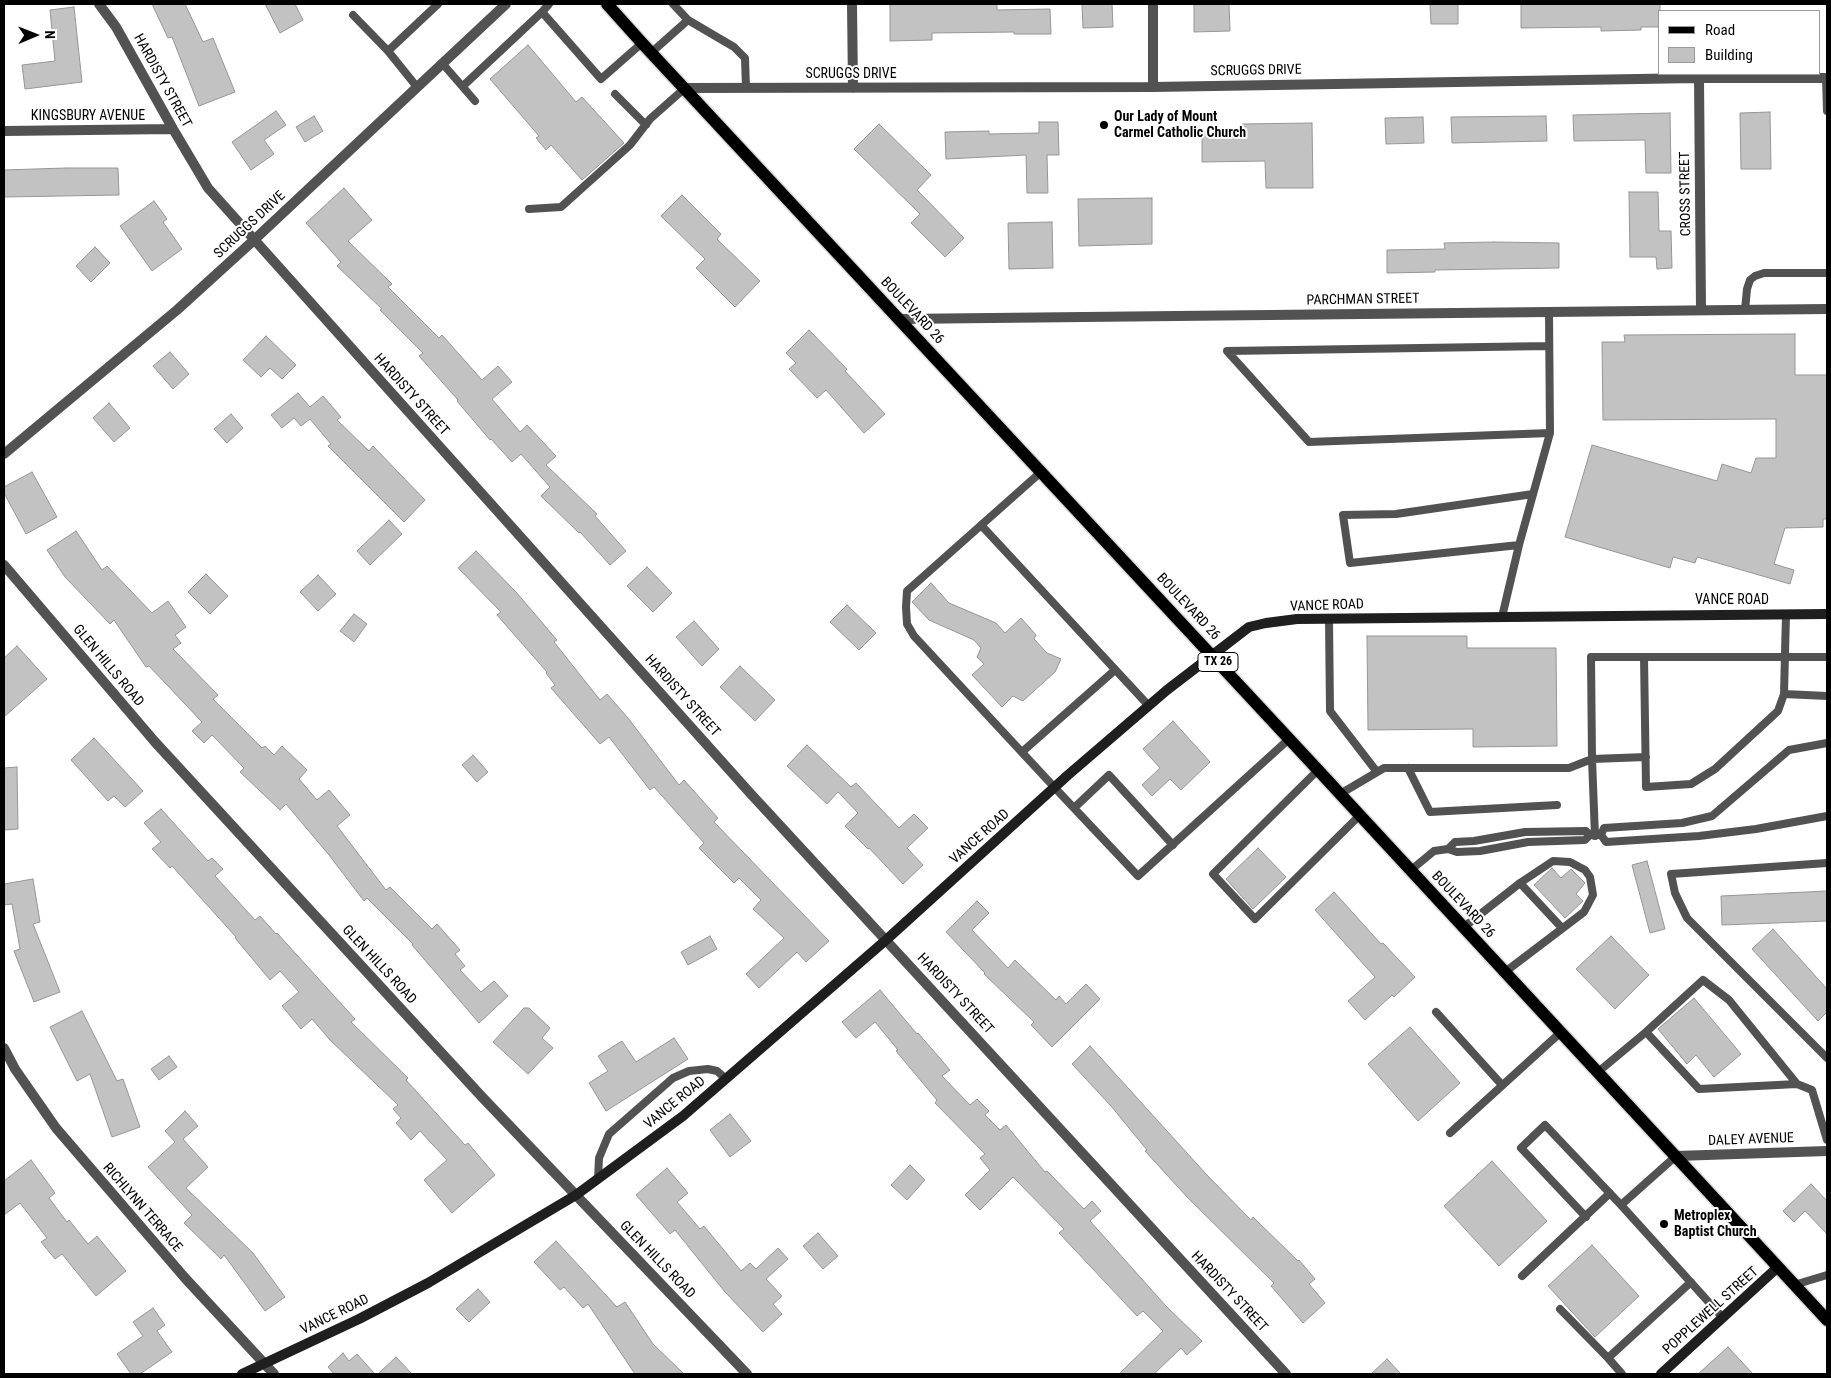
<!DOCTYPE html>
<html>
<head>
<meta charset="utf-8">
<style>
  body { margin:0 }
  #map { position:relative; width:1831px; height:1378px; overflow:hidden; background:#fff; font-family:"Roboto Condensed",sans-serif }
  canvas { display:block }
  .frame { position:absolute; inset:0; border:5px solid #000; pointer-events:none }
  .legend { position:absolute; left:1658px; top:10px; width:162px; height:65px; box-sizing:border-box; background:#fff; border:1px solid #999; margin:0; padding:6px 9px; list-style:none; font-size:15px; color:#000 }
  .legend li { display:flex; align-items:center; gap:10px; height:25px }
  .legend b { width:25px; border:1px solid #999 }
  .north { position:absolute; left:10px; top:10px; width:50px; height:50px; -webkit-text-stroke:4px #fff; paint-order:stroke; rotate:89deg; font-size:14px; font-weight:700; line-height:20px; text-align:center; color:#000 }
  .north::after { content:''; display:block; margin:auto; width:18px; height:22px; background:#000; clip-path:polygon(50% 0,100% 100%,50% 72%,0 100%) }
</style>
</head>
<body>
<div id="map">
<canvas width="1831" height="1378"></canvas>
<div class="frame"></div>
<ul class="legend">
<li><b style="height:6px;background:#000"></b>Road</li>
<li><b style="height:14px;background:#c2c2c2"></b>Building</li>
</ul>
<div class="north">N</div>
</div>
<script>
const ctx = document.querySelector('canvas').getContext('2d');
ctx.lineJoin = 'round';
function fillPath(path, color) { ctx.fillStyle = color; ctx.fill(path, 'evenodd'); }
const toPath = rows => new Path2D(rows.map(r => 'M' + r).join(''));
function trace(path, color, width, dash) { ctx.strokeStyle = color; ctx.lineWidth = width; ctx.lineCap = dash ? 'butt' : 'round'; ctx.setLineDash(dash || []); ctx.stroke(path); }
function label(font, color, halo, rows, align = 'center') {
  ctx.font = font + ' "Roboto Condensed",sans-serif'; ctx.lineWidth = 4; ctx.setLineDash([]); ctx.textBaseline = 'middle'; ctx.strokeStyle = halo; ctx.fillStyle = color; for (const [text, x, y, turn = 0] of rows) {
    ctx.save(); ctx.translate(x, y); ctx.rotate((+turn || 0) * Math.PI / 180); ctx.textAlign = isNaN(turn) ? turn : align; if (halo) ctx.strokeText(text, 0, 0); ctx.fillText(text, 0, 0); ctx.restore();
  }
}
const building = toPath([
  [152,4,185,4,203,42,213,38,235,92,199,106,172,37,168,38,152,4],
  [265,4,295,4,303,20,280,33,265,4],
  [890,4,997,4,997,10,1050,9,1051,34,1014,34,1014,32,932,33,932,40,890,41,890,4],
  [1082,4,1112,4,1113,27,1083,28,1082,4],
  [1194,4,1229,4,1230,31,1194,32,1194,4],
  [1430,4,1458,4,1458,24,1431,24,1430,4],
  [1521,4,1660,4,1660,27,1641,27,1641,30,1601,31,1601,27,1521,28,1521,4],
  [74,7,82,82,25,89,22,65,55,61,50,10,74,7],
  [528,45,576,102,582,97,624,143,582,180,551,145,546,150,536,138,539,136,490,79,528,45],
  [276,111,286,125,264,140,274,154,251,170,232,142,276,111],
  [1770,112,1771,169,1741,169,1740,113,1770,112],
  [1670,113,1671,173,1646,173,1645,140,1574,141,1573,115,1670,113],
  [314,116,323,131,305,142,296,127,314,116],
  [1546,116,1547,141,1452,143,1451,117,1546,116],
  [1423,117,1424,143,1386,144,1385,118,1423,117],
  [1039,122,1058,122,1059,155,1047,155,1048,193,1027,193,1026,155,946,159,945,132,989,131,989,134,1039,133,1039,122],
  [1312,123,1313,188,1266,188,1265,161,1202,162,1202,131,1242,130,1242,124,1312,123],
  [879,124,931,175,917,190,964,238,945,257,911,223,920,214,854,149,879,124],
  [66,168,118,168,119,195,4,197,4,170,66,168],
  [344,188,372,220,348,241,392,284,388,287,439,338,442,335,482,380,498,366,512,382,492,399,520,432,527,425,556,456,546,465,597,514,595,516,626,551,610,565,580,532,579,533,541,496,550,487,521,454,512,462,491,439,490,440,457,401,458,400,419,356,423,353,380,310,382,309,337,266,341,262,306,223,344,188],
  [1629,192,1658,192,1659,231,1671,231,1672,268,1657,269,1656,257,1630,257,1629,192],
  [682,195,721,234,717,239,760,281,735,307,696,268,705,259,661,216,682,195],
  [1152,198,1152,244,1079,246,1078,199,1152,198],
  [154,201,167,219,163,222,182,249,152,271,120,226,154,201],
  [1052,222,1053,268,1009,269,1008,223,1052,222],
  [1494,242,1559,243,1559,268,1435,270,1435,272,1387,273,1387,250,1445,249,1444,243,1494,242],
  [95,247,110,263,91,282,76,266,95,247],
  [809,330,847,369,845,371,885,414,864,433,826,390,817,398,789,369,796,363,786,353,809,330],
  [1795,334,1795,375,1827,375,1827,519,1823,519,1823,527,1785,528,1774,564,1794,570,1790,584,1697,557,1695,563,1673,557,1670,568,1565,537,1592,445,1717,481,1722,464,1751,473,1756,458,1776,458,1776,419,1603,420,1602,342,1625,342,1624,335,1795,334],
  [266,336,296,365,282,379,270,368,261,377,243,360,266,336],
  [170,352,189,374,173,389,153,366,170,352],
  [298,393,310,407,323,396,341,417,337,420,369,451,373,446,425,500,404,522,328,446,331,444,310,419,301,426,294,418,282,428,271,415,298,393],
  [109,403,130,428,114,442,93,418,109,403],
  [231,414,243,428,227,443,214,429,231,414],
  [32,472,57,517,26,534,4,493,4,487,32,472],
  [389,520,402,534,370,565,357,551,389,520],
  [76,531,102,570,107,566,152,613,168,601,186,627,175,635,181,643,173,649,218,695,213,699,262,748,265,746,274,755,282,746,307,770,299,779,317,800,329,790,350,815,337,826,386,890,390,887,432,929,437,924,460,950,455,954,465,966,460,970,481,992,494,981,508,996,479,1023,412,945,413,944,367,898,364,901,329,855,286,804,280,810,240,772,244,768,212,735,204,743,192,731,202,722,149,666,146,667,114,620,110,624,65,577,47,550,76,531],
  [476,551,516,592,557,640,554,642,600,700,607,694,628,718,679,785,684,780,718,818,714,822,829,941,806,962,797,952,759,988,746,974,784,938,753,909,761,900,739,878,734,883,699,848,704,843,654,787,650,790,609,737,600,744,551,688,555,685,546,673,547,672,497,615,501,612,458,568,476,551],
  [647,567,672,593,653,612,627,586,647,567],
  [206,574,228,596,210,614,188,592,206,574],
  [318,575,336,594,318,611,300,592,318,575],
  [931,583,949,603,996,623,1005,633,1021,618,1036,635,1034,639,1047,653,1061,659,1055,672,1023,701,1013,696,1002,707,972,675,984,664,977,657,981,648,974,640,929,620,912,602,931,583],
  [847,605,876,633,859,650,830,622,847,605],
  [354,614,367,624,354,642,340,631,354,614],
  [694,621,719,649,702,666,676,637,694,621],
  [1367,636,1467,636,1467,648,1556,648,1557,746,1473,747,1473,729,1368,730,1367,636],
  [17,646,47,679,4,717,4,658,17,646],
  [740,666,775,700,755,721,720,687,740,666],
  [1173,721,1210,762,1181,790,1170,779,1152,796,1142,785,1160,768,1143,749,1173,721],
  [94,738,143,791,125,807,114,796,108,801,71,760,94,738],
  [807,745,851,787,856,783,899,828,914,814,928,828,907,848,923,865,903,884,869,848,868,849,845,826,858,813,838,792,827,804,787,766,807,745],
  [473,755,488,772,477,782,462,765,473,755],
  [17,767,18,829,4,830,4,768,17,767],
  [161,809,208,861,212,858,223,869,215,876,255,920,260,916,276,934,277,933,355,1019,351,1022,408,1078,406,1080,465,1145,468,1143,495,1175,452,1213,424,1180,447,1160,420,1131,411,1140,396,1123,401,1118,393,1109,398,1105,330,1040,312,1019,301,1029,282,1006,299,992,280,971,270,980,235,938,236,937,172,866,170,868,152,849,161,842,144,823,161,809],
  [1258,848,1286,877,1253,909,1226,879,1258,848],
  [1647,861,1665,929,1650,933,1632,865,1647,861],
  [1552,868,1561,878,1571,869,1585,883,1576,894,1583,901,1565,918,1534,885,1552,868],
  [33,879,40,922,33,924,60,992,34,1002,14,951,20,949,12,904,4,905,4,884,33,879],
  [1827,891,1827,921,1722,925,1721,896,1827,891],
  [1334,892,1381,944,1383,943,1415,977,1394,997,1392,995,1365,1020,1348,1001,1375,977,1315,910,1334,892],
  [977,901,989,913,972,930,1008,968,1015,960,1056,1000,1059,996,1066,1004,1086,984,1100,999,1052,1047,1031,1025,1034,1022,984,974,985,973,946,932,977,901],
  [1773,929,1827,989,1827,1012,1818,1021,1752,949,1773,929],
  [710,936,717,949,688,965,681,952,710,936],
  [1611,936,1649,975,1615,1009,1576,969,1611,936],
  [880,990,917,1034,918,1033,950,1070,942,1076,970,1105,977,1099,989,1111,985,1115,1000,1130,1006,1125,1045,1172,1047,1171,1084,1209,1092,1201,1101,1211,1090,1221,1166,1306,1202,1341,1187,1355,1181,1348,1154,1374,1119,1374,1163,1331,1143,1311,1137,1316,1059,1233,1064,1229,1013,1177,980,1210,965,1195,990,1170,980,1158,985,1154,935,1103,937,1100,896,1051,898,1050,875,1022,856,1038,842,1022,880,990],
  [1694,998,1741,1054,1714,1077,1696,1055,1687,1064,1658,1029,1694,998],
  [524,1008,529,1008,550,1028,542,1038,553,1048,528,1074,493,1042,524,1008],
  [82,1011,117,1081,123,1079,140,1127,112,1137,90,1074,77,1081,50,1027,82,1011],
  [1410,1027,1460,1083,1418,1121,1368,1064,1410,1027],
  [674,1038,688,1059,606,1111,589,1083,608,1071,598,1056,622,1041,636,1062,674,1038],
  [1090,1046,1206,1174,1251,1220,1253,1217,1298,1261,1299,1260,1315,1279,1309,1284,1325,1303,1303,1323,1271,1286,1274,1283,1188,1198,1145,1151,1147,1150,1111,1106,1072,1064,1090,1046],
  [169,1056,177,1067,159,1080,151,1069,169,1056],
  [185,1111,198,1126,183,1139,208,1167,186,1188,253,1253,285,1297,265,1311,224,1255,221,1259,184,1223,192,1215,148,1167,175,1142,165,1131,185,1111],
  [730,1114,751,1141,730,1157,710,1130,730,1114],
  [31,1160,55,1193,49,1198,67,1222,69,1220,88,1244,97,1236,126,1271,96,1296,62,1254,55,1259,41,1242,47,1238,20,1203,4,1215,4,1181,31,1160],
  [1492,1161,1547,1221,1499,1266,1444,1206,1492,1161],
  [910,1165,925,1180,907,1200,891,1185,910,1165],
  [667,1168,688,1193,677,1202,700,1229,704,1226,741,1271,750,1263,756,1269,778,1248,788,1259,766,1279,782,1296,773,1304,782,1314,763,1332,725,1292,675,1230,670,1234,636,1195,667,1168],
  [1811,1184,1827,1201,1827,1234,1805,1211,1794,1222,1783,1211,1811,1184],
  [818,1233,838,1256,823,1269,803,1246,818,1233],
  [556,1241,617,1307,625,1302,653,1344,684,1374,635,1374,588,1304,583,1308,564,1287,560,1290,534,1262,556,1241],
  [1592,1245,1639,1296,1595,1337,1548,1286,1592,1245],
  [478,1289,490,1302,469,1322,456,1309,478,1289],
  [153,1308,165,1325,157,1331,172,1352,140,1374,131,1374,117,1354,143,1336,133,1322,153,1308],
  [1728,1347,1753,1374,1698,1374,1728,1347],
  [343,1353,349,1361,357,1354,375,1374,334,1374,328,1367,343,1353],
  [396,1357,412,1374,378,1374,396,1357],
  [1387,1359,1401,1374,1371,1374,1387,1359]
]);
fillPath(building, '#c2c2c2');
trace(building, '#969696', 1);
const primary = toPath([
  [607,4,642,43,1318,770,1827,1320]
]);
trace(primary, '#dbdbdb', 15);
trace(toPath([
  [549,4,542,12,601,79,642,43],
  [353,15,388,51,417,87],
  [688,20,734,47,745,58,746,88],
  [388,51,438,4],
  [652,52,688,20,673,4],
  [442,63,475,101],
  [1826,78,1827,111],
  [463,86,542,12],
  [615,94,646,125],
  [529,209,561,207,630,145,650,119,685,88],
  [1745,310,1747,289,1750,280,1755,276,1764,273,1827,273],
  [1549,346,1227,351,1309,442,1550,433],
  [1041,472,907,591,906,607,907,624,914,636,1055,788,1138,876,1289,739],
  [981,525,1149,706],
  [1519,545,1350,563,1343,515,1396,514,1533,494],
  [1502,617,1519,545,1550,433,1549,312],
  [1329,619,1330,711,1377,772],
  [1644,657,1646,787,1691,784,1715,769,1778,711,1784,694,1827,696],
  [1784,694,1786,614],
  [1022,752,1115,670],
  [1408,768,1430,812,1557,805],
  [1318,770,1213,874,1255,919,1360,815],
  [1340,794,1384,768,1569,768,1592,759,1646,757],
  [1074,808,1109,775,1173,845],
  [1590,835,1585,840,1528,842,1480,851,1457,852,1448,849,1455,842,1474,841,1525,832,1586,831,1590,835,1601,835],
  [1601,835,1604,828,1682,823,1712,816,1789,750,1827,743],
  [1601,835,1606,842,1699,836,1756,829,1827,816],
  [1595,836,1592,759,1591,657,1827,657],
  [1827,863,1671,874,1675,893,1687,918,1827,1058],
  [1411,870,1434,851,1448,849],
  [1520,883,1562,928],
  [1464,927,1520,883,1553,861,1570,862,1585,870,1590,877,1593,895,1584,912,1505,972],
  [1436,1012,1502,1085],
  [1646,1032,1699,1089,1797,1084,1812,1090,1827,1140],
  [1598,1072,1646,1032,1703,980,1729,1000,1797,1084],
  [1450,1133,1561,1032],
  [1676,1156,1621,1205,1723,1318],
  [598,1179,599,1158,609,1134,673,1078,689,1071,708,1069,717,1071,726,1079],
  [1586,1217,1521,1148,1545,1125,1621,1205],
  [1522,1276,1610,1193],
  [1794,1285,1827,1275],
  [1560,1309,1608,1358],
  [1622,1374,1608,1358,1691,1282]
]), '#525252', 8);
trace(toPath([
  [99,4,116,27,173,129,208,188,750,793,1286,1374],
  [852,4,853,88],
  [1153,4,1153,87],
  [1699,78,1701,310],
  [685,88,1153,87,1699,78,1827,78],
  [4,131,173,129],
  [898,319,1827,309],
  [4,454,177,310,254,240,506,4],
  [4,565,155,742,483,1098,747,1374],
  [4,1048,15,1069,56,1128,185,1278,274,1374],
  [1676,1156,1827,1151]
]), '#525252', 10);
trace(toPath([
  [242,1374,359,1319,428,1283,576,1195,683,1116,886,940,1068,775,1167,690,1249,627,1266,623,1297,619,1827,614],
  [1661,1374,1778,1267]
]), '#1f1f1f', 10);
trace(primary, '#000', 12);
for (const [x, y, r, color] of [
  [1104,125,5,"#000"],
  [1664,1224,5,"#000"]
]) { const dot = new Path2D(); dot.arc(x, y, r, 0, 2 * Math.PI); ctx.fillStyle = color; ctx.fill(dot); trace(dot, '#fff', 2); }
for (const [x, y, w] of [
  [1218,662,40]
]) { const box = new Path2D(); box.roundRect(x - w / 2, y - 9.5, w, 19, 4); ctx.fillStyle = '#fff'; ctx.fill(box); trace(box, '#000', 1); }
label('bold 12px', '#000', null, [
  ["TX 26",1218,662]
]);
label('14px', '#000', '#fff', [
  ["SCRUGGS DRIVE",1256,71,-1],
  ["SCRUGGS DRIVE",851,74],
  ["HARDISTY STREET",162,81,61],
  ["KINGSBURY AVENUE",88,116],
  ["CROSS STREET",1686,194,-91],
  ["SCRUGGS DRIVE",250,225,-43],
  ["PARCHMAN STREET",1363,300,-1],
  ["BOULEVARD 26",912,311,47],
  ["HARDISTY STREET",411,395,48],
  ["VANCE ROAD",1732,600],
  ["VANCE ROAD",1327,606,-2],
  ["BOULEVARD 26",1188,607,47],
  ["GLEN HILLS ROAD",108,666,50],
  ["HARDISTY STREET",682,696,48],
  ["VANCE ROAD",980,837,-42],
  ["BOULEVARD 26",1463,905,47],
  ["GLEN HILLS ROAD",379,965,47],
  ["HARDISTY STREET",955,994,47],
  ["VANCE ROAD",675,1103,-39],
  ["DALEY AVENUE",1751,1140,-2],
  ["RICHLYNN TERRACE",142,1208,49],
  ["GLEN HILLS ROAD",657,1260,46],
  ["HARDISTY STREET",1229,1292,47],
  ["POPPLEWELL STREET",1711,1311,-42],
  ["VANCE ROAD",335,1315,-26]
]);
label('bold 14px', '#000', '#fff', [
  ["Our Lady of Mount",1114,117],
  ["Carmel Catholic Church",1114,133],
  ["Metroplex",1674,1216],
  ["Baptist Church",1674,1232]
], 'left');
</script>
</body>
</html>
